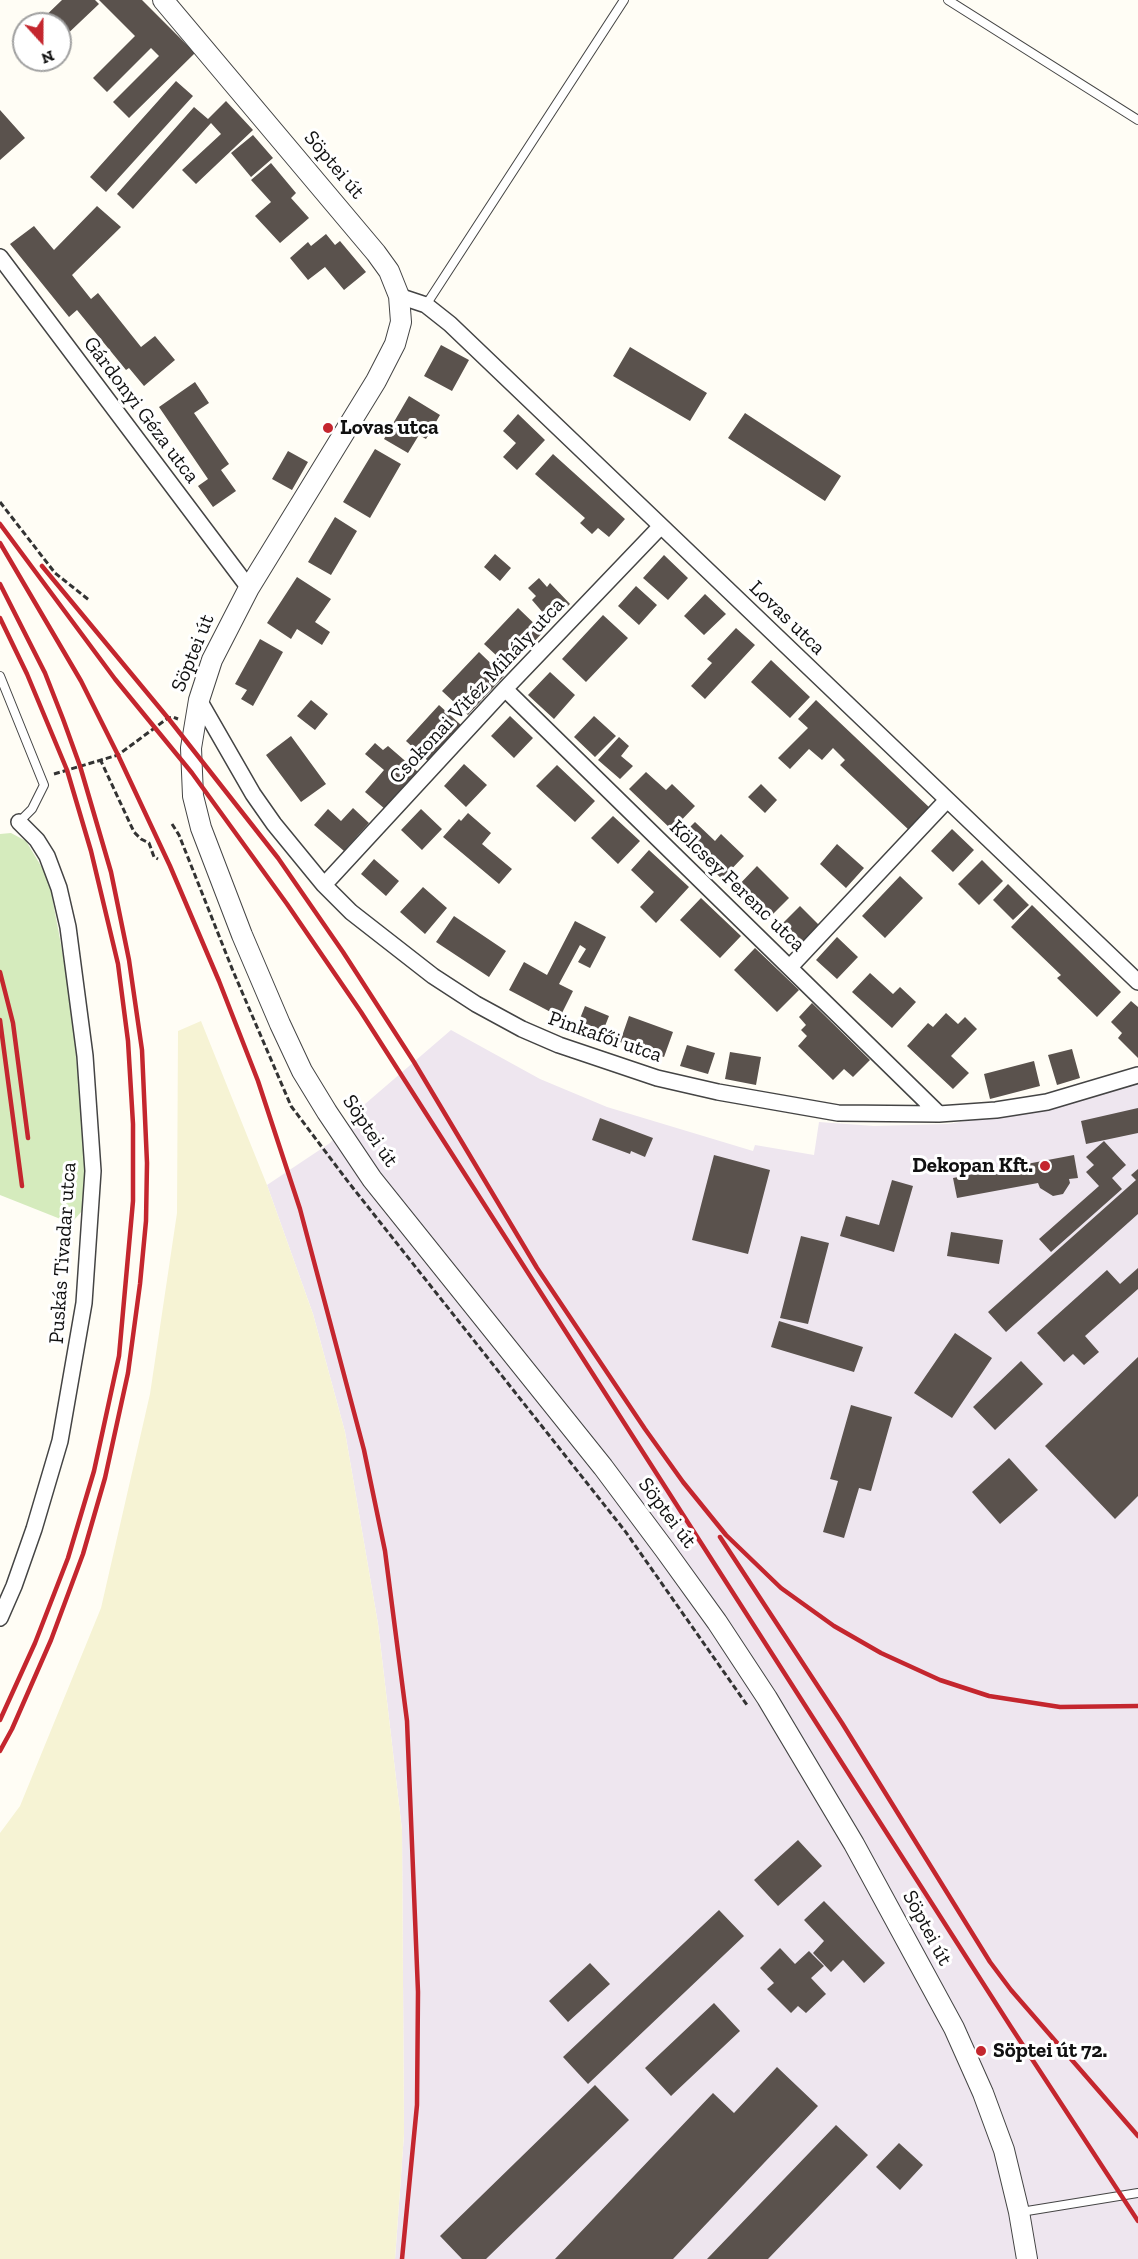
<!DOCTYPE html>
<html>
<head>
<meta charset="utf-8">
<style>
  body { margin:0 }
  #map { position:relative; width:1138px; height:2259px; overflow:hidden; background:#fffdf5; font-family:"Zilla Slab",serif }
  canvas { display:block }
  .north { position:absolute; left:12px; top:12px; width:60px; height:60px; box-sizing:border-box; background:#fff; border:2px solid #a0a0a0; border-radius:50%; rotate:159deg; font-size:16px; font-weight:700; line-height:24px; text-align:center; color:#111 }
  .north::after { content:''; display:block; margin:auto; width:21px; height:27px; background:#c4262e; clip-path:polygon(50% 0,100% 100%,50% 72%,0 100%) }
</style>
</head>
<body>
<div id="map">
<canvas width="1138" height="2259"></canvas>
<div class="north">N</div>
</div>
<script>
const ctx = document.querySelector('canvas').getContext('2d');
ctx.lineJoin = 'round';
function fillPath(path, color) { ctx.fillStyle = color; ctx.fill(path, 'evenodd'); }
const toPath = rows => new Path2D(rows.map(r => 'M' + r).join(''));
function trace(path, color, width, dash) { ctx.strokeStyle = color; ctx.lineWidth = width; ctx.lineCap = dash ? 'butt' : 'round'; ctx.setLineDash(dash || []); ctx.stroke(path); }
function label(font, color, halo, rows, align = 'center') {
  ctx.font = font + ' "Zilla Slab",serif'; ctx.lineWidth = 6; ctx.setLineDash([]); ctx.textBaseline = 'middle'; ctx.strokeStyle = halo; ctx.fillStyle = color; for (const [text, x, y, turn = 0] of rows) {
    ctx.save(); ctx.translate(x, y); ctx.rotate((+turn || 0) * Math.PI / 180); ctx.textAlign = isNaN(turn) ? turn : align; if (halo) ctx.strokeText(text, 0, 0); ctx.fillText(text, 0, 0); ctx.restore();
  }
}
fillPath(toPath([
  [451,1030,540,1079,607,1107,753,1151,755,1145,814,1155,819,1122,874,1126,948,1124,1061,1105,1138,1083,1138,2259,395,2259,404,2134,402,1830,378,1624,345,1432,313,1314,267,1185,330,1143,365,1104]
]), '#eee6ef');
fillPath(toPath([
  [201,1021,267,1185,313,1314,345,1432,378,1624,402,1830,404,2134,395,2259,0,2259,0,1833,20,1806,101,1608,150,1394,177,1213,178,1031]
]), '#f6f3d4');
fillPath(toPath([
  [11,833,26,841,44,871,51,891,64,961,74,1033,85,1156,85,1189,82,1211,74,1220,63,1220,0,1195,0,834]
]), '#d5ebbd');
fillPath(toPath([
  [62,0,95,0,99,4,60,41,60,24,37,24],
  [99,0,142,0,195,53,129,118,113,102,159,56,151,48,107,92,93,78,135,36],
  [176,81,193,96,106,192,90,177],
  [226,101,253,130,196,184,182,170,221,134,211,123,133,209,117,194,194,107,208,119],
  [0,110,25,138,0,160],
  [253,135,273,158,251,177,231,153],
  [271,163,296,193,291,198,309,218,280,243,255,216,271,202,251,180],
  [97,206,121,227,72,275,91,299,98,293,141,347,155,336,175,360,144,386,129,368,126,370,77,310,69,317,10,244,34,226,54,250],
  [326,234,335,245,340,241,366,272,344,290,325,267,308,280,290,258,308,242,311,246],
  [441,345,469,360,452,391,424,376],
  [630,347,707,393,690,421,613,376],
  [195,382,209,403,194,413,229,464,221,470,236,491,213,507,198,486,208,479,159,407],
  [409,396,440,415,426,439,419,435,408,453,384,439],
  [745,413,841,476,825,501,728,438],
  [518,414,545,440,517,470,503,457,516,443,503,431],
  [375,449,401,464,370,518,343,502],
  [288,451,308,462,292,490,272,479],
  [553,454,625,519,609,537,598,528,592,534,580,523,585,518,535,474],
  [335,517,357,531,331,575,308,562],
  [495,554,511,568,500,581,484,567],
  [664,555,688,578,668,600,643,578],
  [297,577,331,599,315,622,330,632,322,645,297,629,291,639,267,623],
  [539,578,547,587,550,583,570,604,551,622,532,600,536,596,528,588],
  [636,586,657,605,639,625,618,606],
  [705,594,726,614,704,635,684,616],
  [518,608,543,632,510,668,484,644],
  [603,615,628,638,586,682,562,659],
  [736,628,755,645,705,699,691,686,712,663,707,659],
  [260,639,283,652,253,706,241,699,247,690,235,684],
  [479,652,504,676,468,715,442,691],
  [771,660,810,697,790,718,751,682],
  [550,672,575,695,554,719,528,695],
  [311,700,328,714,315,730,297,716],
  [816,700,931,809,910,831,840,765,845,760,833,748,822,760,809,749,790,769,778,758,808,728,798,719],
  [439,705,461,725,428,761,406,741],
  [510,716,533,738,514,758,491,736],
  [594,716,616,736,595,757,574,737],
  [291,736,326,784,301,802,266,755],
  [619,737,629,746,621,756,633,766,620,779,598,760],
  [375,743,383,750,388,746,418,772,385,809,365,792,384,770,365,754],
  [464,764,487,785,466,807,444,786],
  [557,765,595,801,575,822,536,786],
  [646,772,666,790,672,784,695,806,672,830,629,789],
  [761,784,777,800,765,813,748,797],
  [353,808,369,823,344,851,314,825,328,809,341,821],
  [421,809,442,829,422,850,401,830],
  [468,813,491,833,482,844,512,869,499,884,443,837,459,819,461,821],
  [613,816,640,841,618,864,591,838],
  [695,822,715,841,721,834,744,856,722,879,679,838],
  [952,829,974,850,953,872,931,851],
  [837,844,864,868,846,888,820,864],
  [649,850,689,887,656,923,640,907,654,892,631,870],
  [374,859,399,881,386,896,361,874],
  [982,860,1003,881,979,905,958,884],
  [757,866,789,898,766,921,734,890],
  [900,876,923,898,885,938,862,916],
  [1008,884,1029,905,1013,920,993,900],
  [423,887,447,908,425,934,400,912],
  [701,898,741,936,720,958,680,920],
  [1032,905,1121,992,1097,1017,1057,978,1061,975,1011,927],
  [800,906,819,925,796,948,777,929],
  [454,916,506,951,489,977,436,942],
  [575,921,606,937,590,968,578,962,586,949,580,945,559,984,573,991,560,1017,509,990,524,962,547,975],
  [837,937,858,957,837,979,816,960],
  [755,948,799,990,777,1012,734,970],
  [870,973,893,994,900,987,916,1002,892,1028,852,992],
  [1131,1001,1138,1007,1138,1058,1118,1038,1122,1033,1111,1022],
  [812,1003,870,1060,853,1077,844,1069,833,1080,798,1046,807,1036,801,1030,806,1025,799,1017],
  [585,1006,609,1016,601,1036,577,1026],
  [946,1013,958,1024,965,1017,977,1029,951,1056,969,1073,953,1089,907,1046,928,1023,933,1027],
  [629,1016,673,1032,664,1057,620,1042],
  [687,1045,715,1053,708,1074,680,1066],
  [1072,1049,1080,1078,1057,1085,1048,1055],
  [730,1052,761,1057,756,1085,725,1079],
  [1034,1061,1040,1086,990,1099,984,1074],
  [1138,1108,1138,1133,1086,1144,1081,1121],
  [600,1118,653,1138,645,1157,631,1151,630,1154,592,1140],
  [1104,1141,1126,1165,1112,1178,1122,1189,1051,1252,1039,1239,1099,1186,1086,1172,1094,1165,1086,1157],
  [714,1155,770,1170,748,1254,692,1240],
  [1074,1155,1078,1178,1069,1179,1070,1183,1063,1194,1053,1196,1040,1188,1038,1183,957,1198,953,1178],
  [1138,1169,1138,1214,1006,1332,988,1312,1136,1180,1131,1175],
  [892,1180,913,1186,894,1252,840,1236,846,1216,879,1225],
  [951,1232,1003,1240,999,1264,947,1256],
  [801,1236,829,1243,808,1324,780,1318],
  [1138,1268,1138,1289,1085,1336,1099,1352,1084,1365,1073,1354,1064,1362,1037,1333,1107,1270,1120,1284],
  [779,1321,863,1347,854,1372,771,1347],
  [955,1333,992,1358,952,1418,914,1393],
  [1138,1357,1138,1496,1115,1519,1045,1446],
  [1021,1361,1043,1384,995,1430,973,1407],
  [851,1405,892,1417,871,1491,859,1488,844,1538,823,1532,838,1481,830,1479],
  [1009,1458,1038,1490,1000,1524,972,1492],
  [798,1840,822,1866,778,1906,754,1880],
  [824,1901,885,1963,864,1983,843,1960,831,1972,813,1953,824,1941,804,1920],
  [719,1910,744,1936,588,2084,563,2057],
  [780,1948,795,1964,809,1951,824,1966,811,1978,826,1994,806,2013,798,2006,791,2013,767,1989,774,1983,760,1968],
  [590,1963,610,1984,568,2022,549,2001],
  [714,2003,740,2031,671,2096,645,2068],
  [777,2067,818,2106,673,2259,555,2259,713,2093,734,2113],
  [595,2085,629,2120,486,2259,462,2259,440,2236],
  [836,2125,868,2155,768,2259,707,2259],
  [899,2143,923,2165,900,2190,876,2167]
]), '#5a524d');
const service = toPath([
  [948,0,1138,120],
  [426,305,624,0],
  [0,676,44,785,32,809,19,822],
  [1021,2212,1138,2193]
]);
const minor = toPath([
  [0,257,249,588],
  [399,296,426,305,450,324,1138,982],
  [505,689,939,1114],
  [199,700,253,794,274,824,324,885,351,912,433,976,476,1004,522,1029,559,1045,657,1078,718,1092,838,1113,939,1114,996,1110,1047,1102,1138,1075],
  [324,885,505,689,661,526],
  [790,967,947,800],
  [0,1618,14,1586,34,1529,60,1441,84,1303,93,1171,85,1056,68,927,59,888,47,856,37,840,19,822]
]);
const tertiary = toPath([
  [163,0,376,253,389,271,399,296,401,322,395,344,376,381,249,588,212,660,199,700,191,748,193,796,201,828,242,935,280,1024,302,1071,327,1112,372,1179,603,1467,665,1550,717,1622,767,1698,854,1844,954,2028,983,2093,1004,2150,1019,2212,1027,2259]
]);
trace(service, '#444', 10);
trace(minor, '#444', 18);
trace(tertiary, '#444', 22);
trace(toPath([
  [0,502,55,573,89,600],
  [100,759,134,832,141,839,149,843,154,857,158,859],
  [54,774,118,755,168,718,173,717,178,719],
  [172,824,179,835,233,971,291,1106,349,1183,625,1531,747,1705]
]), '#333', 3, [6, 3]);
trace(service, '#fff', 8);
trace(minor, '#fff', 15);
trace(tertiary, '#fff', 20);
trace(toPath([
  [0,524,115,679,192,773,287,904,361,1012,1011,2027,1138,2221],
  [0,543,81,681,118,755,170,866,219,981,258,1081,300,1209,364,1450,385,1551,407,1721,418,1992,417,2105,402,2259],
  [42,566,168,718,278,858,343,952,414,1062,537,1268,645,1429,683,1482,726,1535,781,1588,834,1626,881,1653,940,1680,989,1696,1060,1707,1138,1706],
  [0,584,45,673,63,719,80,766,111,872,129,960,142,1050,147,1163,146,1221,140,1284,128,1373,105,1478,83,1554,51,1640,12,1729,0,1751],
  [0,618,27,674,67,770,91,851,118,964,128,1041,133,1124,133,1201,119,1356,94,1471,68,1558,35,1643,0,1720],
  [0,972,13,1023,28,1138],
  [0,1020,22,1186],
  [720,1537,842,1723,990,1962,1011,1990,1138,2136]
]), '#c4262e', 4.5);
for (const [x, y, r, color] of [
  [328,428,6,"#c4262e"],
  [1045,1166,6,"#c4262e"],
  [981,2051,6,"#c4262e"]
]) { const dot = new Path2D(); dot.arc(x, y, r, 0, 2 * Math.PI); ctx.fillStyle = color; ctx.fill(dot); trace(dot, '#fff', 2); }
label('21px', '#111', '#fff', [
  ["Söptei út",334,165,50],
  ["Gárdonyi Géza utca",141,410,53],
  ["Lovas utca",787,618,44],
  ["Söptei út",193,653,-68],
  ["Csokonai Vitéz Mihály utca",477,691,-47],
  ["Kölcsey Ferenc utca",737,886,44],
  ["Pinkafői utca",605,1037,19],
  ["Söptei út",370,1131,56],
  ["Puskás Tivadar utca",63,1253,-86],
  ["Söptei út",667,1513,53],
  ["Söptei út",927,1928,62]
]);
label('bold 21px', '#111', '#fff', [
  ["Lovas utca",340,428],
  ["Dekopan Kft.",1033,1166,"right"],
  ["Söptei út 72.",993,2051]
], 'left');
</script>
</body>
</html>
